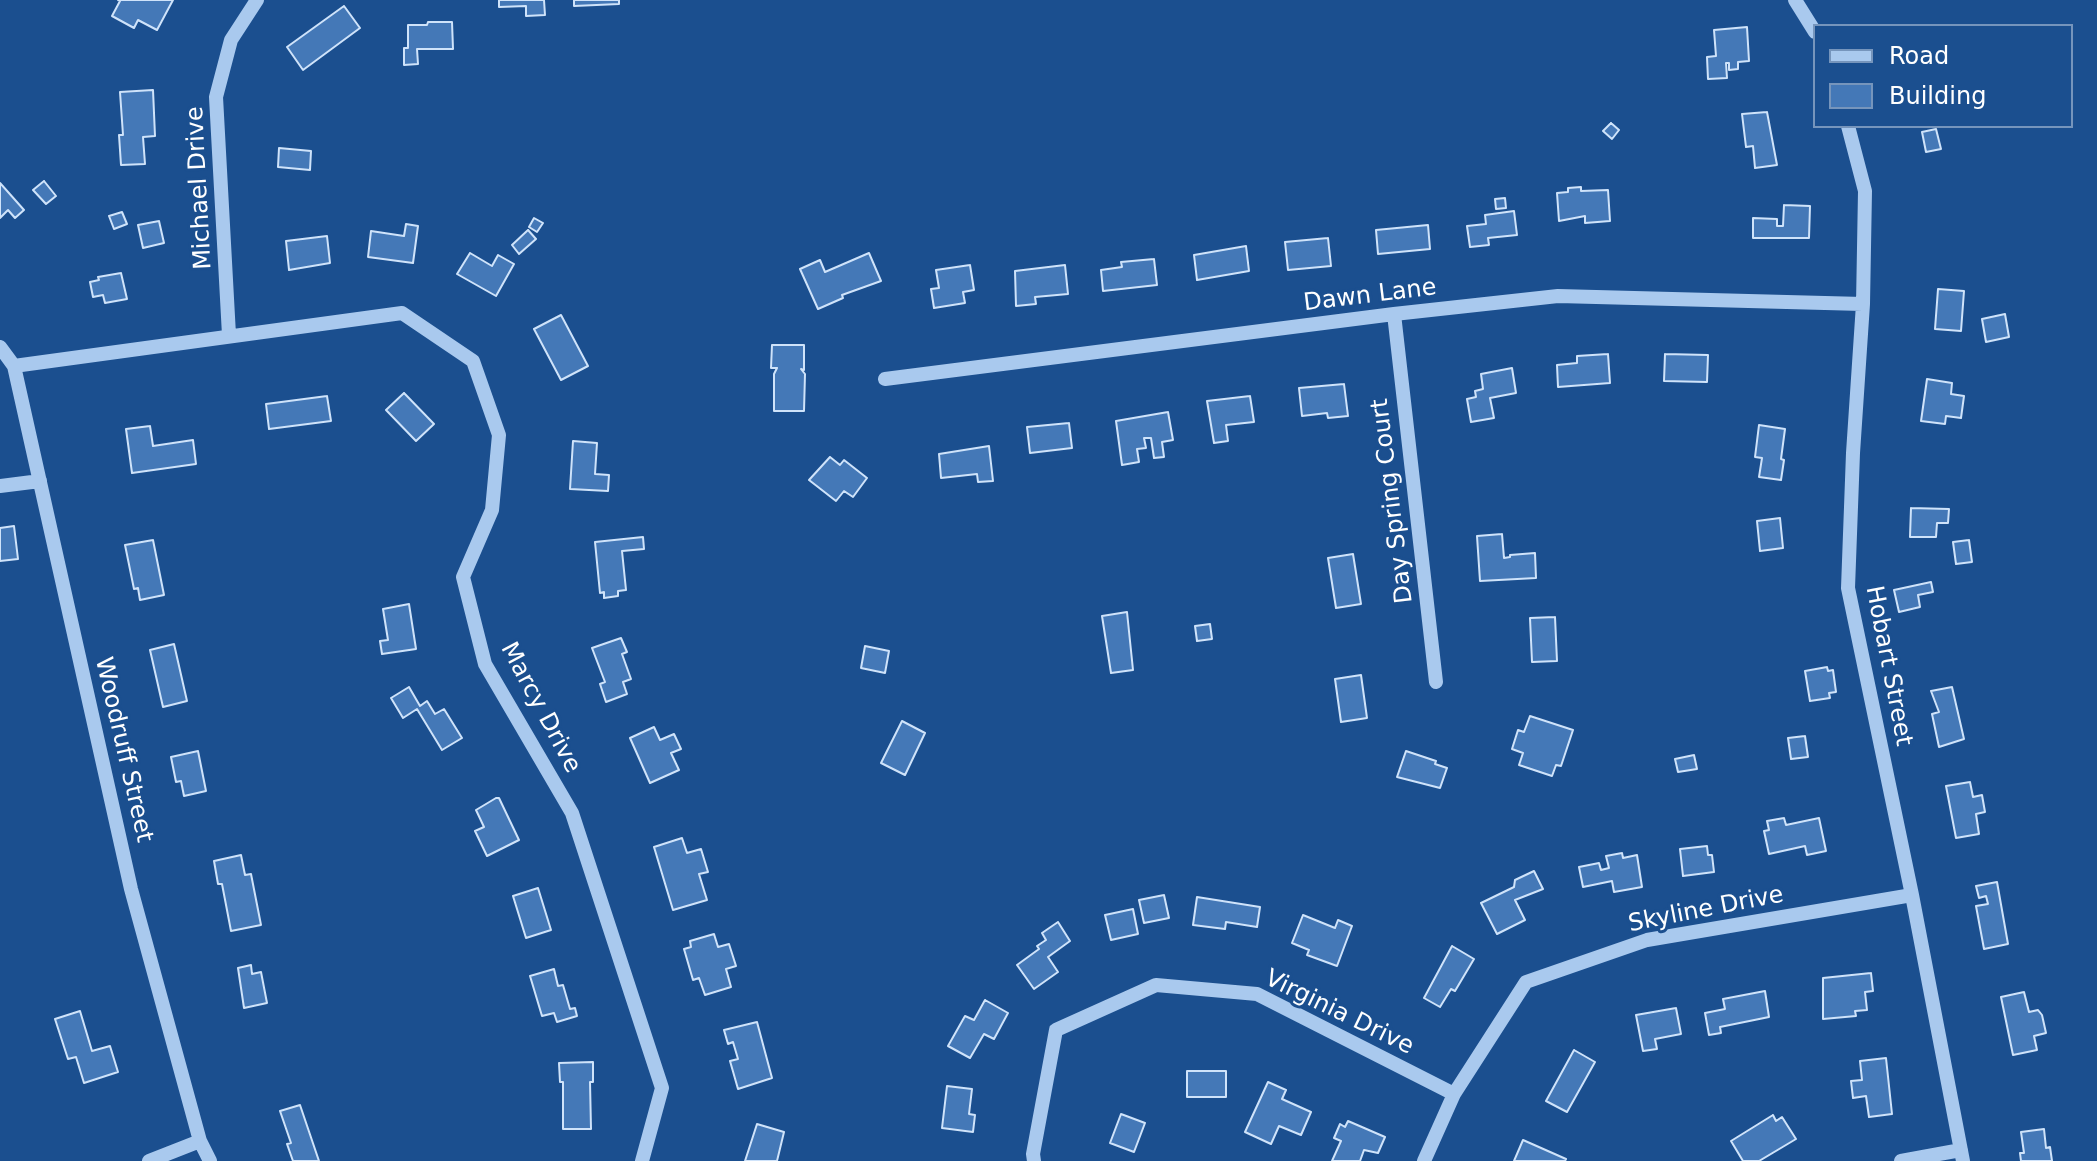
<!DOCTYPE html>
<html>
<head>
<meta charset="utf-8">
<style>
  body { margin:0 }
  #map { position:relative; width:2097px; height:1161px; overflow:hidden; background:#1b4f8f; font-family:"DejaVu Sans",sans-serif }
  canvas { display:block }
  .legend { position:absolute; left:1813px; top:24px; width:260px; height:104px; box-sizing:border-box; background:#1b4f8f; border:2px solid #7695bc; margin:0; padding:10px 14px; list-style:none; font-size:24px; color:#fff }
  .legend li { display:flex; align-items:center; gap:16px; height:40px }
  .legend b { width:40px; border:2px solid #7695bc }
</style>
</head>
<body>
<div id="map">
<canvas width="2097" height="1161"></canvas>
<ul class="legend">
<li><b style="height:10px;background:#a9c9ee"></b>Road</li>
<li><b style="height:22px;background:#4478b7"></b>Building</li>
</ul>
</div>
<script>
const ctx = document.querySelector('canvas').getContext('2d');
ctx.lineJoin = 'round';
function fillPath(path, color) { ctx.fillStyle = color; ctx.fill(path, 'evenodd'); }
const toPath = rows => new Path2D(rows.map(r => 'M' + r).join(''));
function trace(path, color, width, dash) { ctx.strokeStyle = color; ctx.lineWidth = width; ctx.lineCap = dash ? 'butt' : 'round'; ctx.setLineDash(dash || []); ctx.stroke(path); }
function label(font, color, halo, rows, align = 'center') {
  ctx.font = font + ' "DejaVu Sans",sans-serif'; ctx.lineWidth = 6; ctx.setLineDash([]); ctx.textBaseline = 'middle'; ctx.strokeStyle = halo; ctx.fillStyle = color; for (const [text, x, y, turn = 0] of rows) {
    ctx.save(); ctx.translate(x, y); ctx.rotate((+turn || 0) * Math.PI / 180); ctx.textAlign = isNaN(turn) ? turn : align; if (halo) ctx.strokeText(text, 0, 0); ctx.fillText(text, 0, 0); ctx.restore();
  }
}
const building = toPath([
  [118,0,173,0,157,30,138,20,134,28,112,16,120,1,118,0],
  [499,0,544,0,545,15,526,16,526,6,499,7,499,0],
  [574,0,619,0,619,4,574,6,574,0],
  [344,6,360,28,303,70,287,47,344,6],
  [428,22,452,22,453,49,417,49,418,64,404,65,404,48,408,48,408,25,427,25,428,22],
  [1747,27,1749,61,1738,62,1738,69,1729,70,1729,63,1726,63,1727,78,1708,79,1707,57,1716,56,1714,30,1747,27],
  [153,90,155,136,143,137,145,164,121,165,119,135,123,135,120,92,153,90],
  [1767,112,1777,165,1755,168,1753,146,1746,147,1742,114,1767,112],
  [1611,123,1619,130,1612,139,1603,131,1611,123],
  [1936,129,1941,149,1926,152,1922,132,1936,129],
  [279,148,311,151,310,170,278,167,279,148],
  [44,181,56,196,46,204,33,190,44,181],
  [0,183,24,210,15,218,8,210,0,218,0,183],
  [1581,187,1581,191,1608,190,1610,221,1585,223,1585,216,1559,221,1557,193,1568,192,1568,188,1581,187],
  [1505,198,1506,208,1496,209,1495,199,1505,198],
  [1784,205,1810,206,1809,238,1753,238,1753,218,1777,219,1777,226,1783,226,1784,205],
  [1514,211,1517,235,1488,238,1489,245,1470,247,1467,226,1486,224,1485,215,1514,211],
  [122,212,127,224,114,229,109,216,122,212],
  [534,218,543,223,537,232,529,227,534,218],
  [159,221,164,243,143,248,138,225,159,221],
  [406,224,418,226,413,263,368,257,371,231,404,236,406,224],
  [1428,225,1430,249,1378,254,1376,230,1428,225],
  [528,230,536,239,519,254,512,245,528,230],
  [327,236,330,263,289,270,286,241,327,236],
  [1328,238,1331,266,1288,270,1285,242,1328,238],
  [1246,246,1249,271,1197,280,1194,255,1246,246],
  [470,253,492,266,498,255,514,264,496,296,457,274,470,253],
  [869,253,881,281,842,295,843,298,818,309,800,269,820,260,825,272,869,253],
  [1154,259,1157,285,1103,291,1101,270,1122,267,1121,262,1154,259],
  [970,265,974,290,963,292,965,303,934,308,931,289,939,288,936,270,970,265],
  [1065,265,1068,294,1035,297,1036,304,1016,306,1015,271,1065,265],
  [121,273,127,299,105,303,103,295,93,297,90,282,99,280,98,277,121,273],
  [1938,289,1964,291,1961,331,1935,329,1938,289],
  [2005,314,2009,337,1986,342,1982,319,2005,314],
  [561,315,588,366,561,380,534,329,561,315],
  [772,345,804,345,804,370,801,369,805,374,804,411,774,411,774,374,777,368,771,368,772,345],
  [1608,354,1610,383,1558,387,1557,365,1577,363,1577,356,1608,354],
  [1665,354,1708,355,1707,382,1664,381,1665,354],
  [1512,368,1516,393,1490,398,1494,418,1471,422,1467,399,1476,397,1475,391,1483,389,1481,374,1512,368],
  [1927,379,1952,383,1951,394,1964,396,1961,418,1946,416,1945,424,1921,421,1927,379],
  [1344,384,1348,416,1328,418,1327,413,1302,416,1299,388,1344,384],
  [404,393,434,424,416,441,386,410,404,393],
  [327,396,331,421,269,429,266,404,327,396],
  [1250,396,1254,422,1226,425,1228,441,1214,443,1207,401,1250,396],
  [1168,412,1173,440,1162,442,1164,457,1154,458,1151,438,1144,438,1146,448,1137,449,1139,462,1122,465,1116,421,1168,412],
  [1069,423,1072,448,1030,453,1027,427,1069,423],
  [1759,425,1785,429,1781,459,1784,460,1781,480,1759,477,1762,458,1755,457,1759,425],
  [150,426,153,446,193,440,196,464,132,473,126,429,150,426],
  [573,441,597,443,595,474,609,475,608,491,570,489,573,441],
  [989,446,993,481,978,482,977,474,941,478,939,454,989,446],
  [830,457,840,465,844,460,867,478,853,497,844,491,836,501,809,480,830,457],
  [1911,508,1949,509,1948,523,1937,523,1936,537,1910,537,1911,508],
  [1780,518,1783,548,1760,551,1757,521,1780,518],
  [14,526,18,559,0,561,0,528,14,526],
  [1502,534,1504,558,1510,557,1510,555,1535,553,1536,578,1480,581,1477,536,1502,534],
  [643,537,644,549,622,551,626,590,618,591,618,596,604,598,604,592,600,593,595,542,643,537],
  [153,540,164,595,140,600,138,588,134,589,125,545,153,540],
  [1969,540,1972,562,1956,564,1953,542,1969,540],
  [1353,554,1361,604,1336,608,1328,558,1353,554],
  [1931,582,1933,592,1918,595,1920,607,1899,612,1894,590,1931,582],
  [409,604,416,649,382,654,380,641,388,640,383,609,409,604],
  [1127,612,1133,670,1111,673,1102,616,1127,612],
  [1555,617,1557,661,1532,662,1530,618,1555,617],
  [1210,624,1212,639,1197,641,1195,626,1210,624],
  [621,638,627,652,622,654,631,679,623,682,627,694,606,702,600,684,605,682,592,648,621,638],
  [174,644,187,701,163,707,150,650,174,644],
  [865,646,889,651,885,673,861,668,865,646],
  [1827,667,1828,671,1833,670,1836,692,1829,693,1830,698,1810,701,1805,671,1827,667],
  [1361,675,1367,718,1341,722,1335,679,1361,675],
  [409,687,420,706,427,701,435,714,444,709,462,738,442,750,417,709,403,718,391,698,409,687],
  [1952,687,1964,739,1939,747,1932,714,1939,712,1931,691,1952,687],
  [1530,716,1573,730,1561,766,1556,765,1552,776,1519,765,1523,753,1512,749,1518,730,1524,732,1530,716],
  [902,721,925,733,905,775,881,763,902,721],
  [654,727,660,740,674,734,681,749,671,753,679,770,650,783,630,738,654,727],
  [1805,736,1808,757,1791,759,1788,738,1805,736],
  [198,751,206,791,184,796,181,781,176,782,171,757,198,751],
  [1406,751,1436,761,1435,764,1447,768,1440,788,1397,777,1406,751],
  [1694,755,1697,769,1678,772,1675,759,1694,755],
  [1970,782,1973,797,1982,795,1985,812,1976,814,1979,834,1956,838,1946,786,1970,782],
  [496,798,499,798,519,840,487,856,475,831,484,827,476,810,496,798],
  [1784,818,1786,825,1819,818,1826,851,1807,855,1805,846,1769,854,1764,831,1769,830,1767,821,1784,818],
  [682,838,687,853,701,849,708,872,699,874,707,900,673,910,654,847,682,838],
  [1707,846,1708,855,1712,855,1714,872,1683,876,1680,849,1707,846],
  [1622,853,1623,858,1637,855,1642,887,1614,892,1612,881,1583,887,1579,867,1599,863,1601,870,1609,868,1606,856,1622,853],
  [241,855,245,875,251,874,261,925,231,931,222,884,218,884,214,861,241,855],
  [1534,871,1543,889,1515,900,1525,920,1497,934,1481,903,1514,887,1515,880,1534,871],
  [1997,882,2008,944,1984,949,1976,906,1988,904,1986,896,1979,898,1976,886,1997,882],
  [538,888,551,930,526,938,513,896,538,888],
  [1164,895,1169,918,1144,923,1139,900,1164,895],
  [1197,897,1260,907,1257,927,1226,922,1225,929,1193,925,1197,897],
  [1133,909,1138,934,1111,940,1105,915,1133,909],
  [1303,915,1335,928,1338,920,1352,926,1337,966,1307,955,1309,950,1292,943,1303,915],
  [1058,922,1070,941,1048,957,1058,972,1034,989,1017,965,1039,949,1037,946,1046,940,1042,933,1058,922],
  [714,934,718,947,729,944,736,966,726,969,731,987,705,995,699,978,693,980,684,949,691,947,690,941,714,934],
  [1452,946,1474,959,1455,991,1451,989,1440,1007,1424,998,1452,946],
  [251,965,252,974,261,972,267,1003,244,1008,238,968,251,965],
  [554,969,558,986,563,985,570,1009,575,1008,577,1016,557,1022,554,1013,542,1016,530,976,554,969],
  [1871,973,1873,991,1865,992,1867,1010,1855,1011,1856,1016,1823,1019,1823,978,1871,973],
  [1765,991,1769,1017,1720,1027,1721,1033,1709,1035,1705,1013,1725,1009,1723,999,1765,991],
  [2024,992,2029,1012,2038,1010,2042,1015,2046,1033,2034,1036,2037,1050,2013,1055,2001,997,2024,992],
  [985,1000,1008,1013,994,1039,984,1034,970,1058,948,1046,965,1016,974,1020,985,1000],
  [1676,1008,1681,1034,1655,1039,1657,1049,1643,1051,1636,1015,1676,1008],
  [80,1011,92,1051,110,1046,118,1072,84,1083,76,1057,68,1059,55,1019,80,1011],
  [757,1022,772,1078,738,1089,730,1061,738,1059,733,1042,728,1044,724,1030,757,1022],
  [1574,1050,1595,1062,1567,1112,1546,1101,1574,1050],
  [1886,1058,1892,1114,1869,1117,1866,1096,1853,1098,1851,1081,1862,1080,1860,1061,1886,1058],
  [593,1062,593,1082,590,1082,591,1129,563,1129,563,1082,560,1082,559,1063,593,1062],
  [1187,1071,1226,1071,1226,1097,1187,1097,1187,1071],
  [1268,1082,1286,1090,1282,1099,1311,1112,1301,1135,1279,1126,1271,1144,1245,1132,1268,1082],
  [947,1086,972,1089,969,1114,975,1115,973,1132,942,1128,947,1086],
  [300,1105,319,1161,293,1161,287,1144,291,1143,280,1111,300,1105],
  [1121,1114,1145,1123,1134,1152,1110,1143,1121,1114],
  [1773,1115,1776,1121,1782,1117,1796,1139,1759,1161,1743,1161,1731,1141,1773,1115],
  [1348,1121,1385,1137,1378,1153,1364,1150,1360,1161,1332,1161,1341,1141,1334,1138,1340,1124,1345,1127,1348,1121],
  [757,1124,784,1132,777,1161,745,1161,757,1124],
  [2044,1129,2046,1148,2050,1147,2052,1161,2021,1161,2020,1153,2024,1153,2021,1132,2044,1129],
  [1523,1140,1566,1159,1565,1161,1514,1161,1523,1140]
]);
fillPath(building, '#4478b7');
trace(building, '#cfe3fa', 2);
trace(toPath([
  [1795,0,1815,32],
  [1848,126,1865,191,1863,304,1853,453,1848,588,1912,895,1963,1161],
  [1394,314,1436,682],
  [229,335,216,97,231,40,257,0],
  [0,347,14,366,131,889,200,1141,210,1161],
  [14,366,402,313,473,361,499,435,492,510,463,577,485,664,572,813,662,1088,642,1161],
  [885,379,1394,314,1558,296,1863,304],
  [0,486,40,481],
  [149,1161,200,1141],
  [1034,1161,1033,1154,1056,1030,1156,985,1257,994,1454,1094],
  [1424,1161,1454,1094,1526,982,1647,940,1912,895],
  [1901,1161,1961,1150]
]), '#a9c9ee', 14);
label('24px', '#fff', '#1b4f8f', [
  ["Michael Drive",200,188,-93],
  ["Dawn Lane",1370,296,-7],
  ["Day Spring Court",1393,501,-97],
  ["Hobart Street",1888,666,79],
  ["Marcy Drive",540,708,62],
  ["Woodruff Street",123,750,77],
  ["Skyline Drive",1706,910,-11],
  ["Virginia Drive",1339,1013,26]
]);
</script>
</body>
</html>
